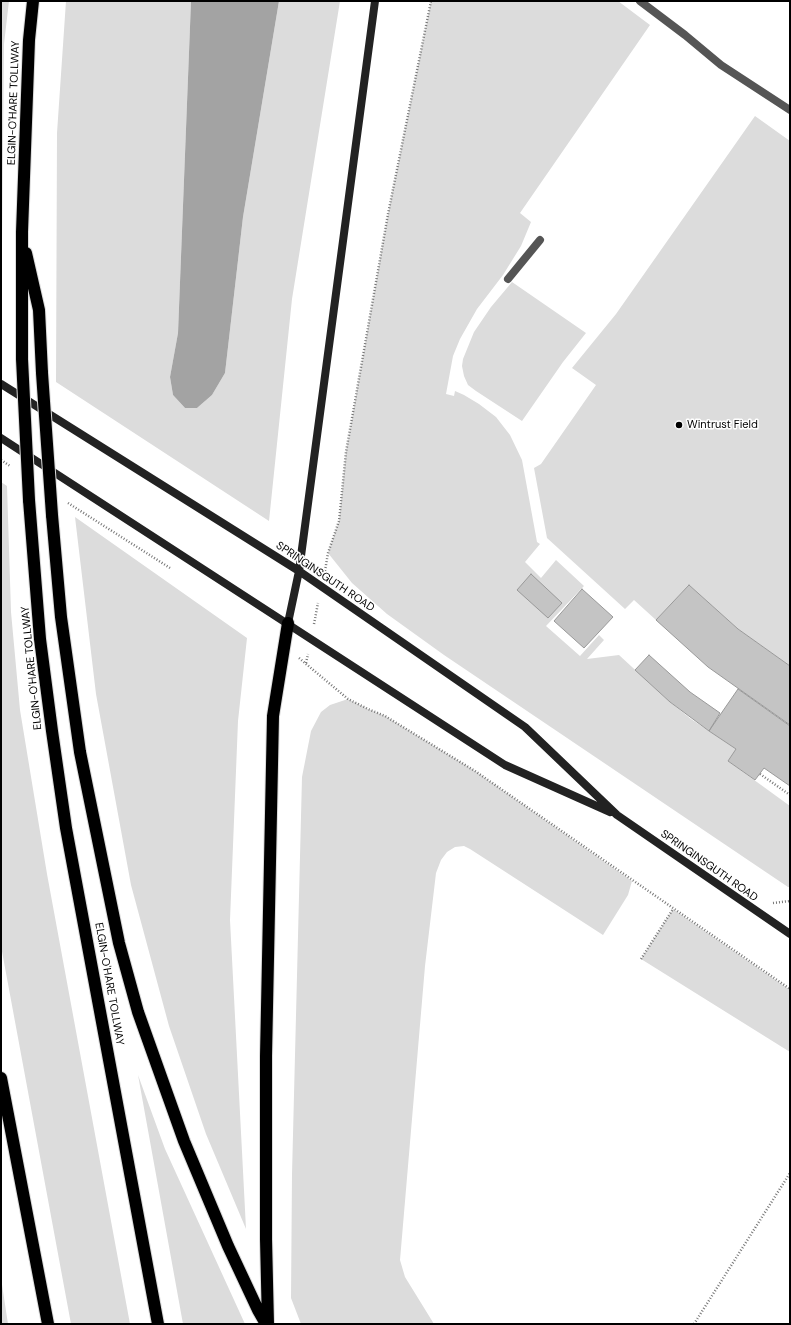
<!DOCTYPE html>
<html>
<head>
<meta charset="utf-8">
<style>
  body { margin:0 }
  #map { position:relative; width:791px; height:1325px; overflow:hidden; background:#fff; font-family:"DM Sans",sans-serif }
  canvas { display:block }
  .frame { position:absolute; inset:0; border:2px solid #000; pointer-events:none }
</style>
</head>
<body>
<div id="map">
<canvas width="791" height="1325"></canvas>
<div class="frame"></div>
</div>
<script>
const ctx = document.querySelector('canvas').getContext('2d');
ctx.lineJoin = 'round';
function fillPath(path, color) { ctx.fillStyle = color; ctx.fill(path, 'evenodd'); }
const toPath = rows => new Path2D(rows.map(r => 'M' + r).join(''));
function trace(path, color, width, dash) { ctx.strokeStyle = color; ctx.lineWidth = width; ctx.lineCap = dash ? 'butt' : 'round'; ctx.setLineDash(dash || []); ctx.stroke(path); }
function label(font, color, halo, rows, align = 'center') {
  ctx.font = font + ' "DM Sans",sans-serif'; ctx.lineWidth = 3; ctx.setLineDash([]); ctx.textBaseline = 'middle'; ctx.strokeStyle = halo; ctx.fillStyle = color; for (const [text, x, y, turn = 0] of rows) {
    ctx.save(); ctx.translate(x, y); ctx.rotate((+turn || 0) * Math.PI / 180); ctx.textAlign = isNaN(turn) ? turn : align; if (halo) ctx.strokeText(text, 0, 0); ctx.fillText(text, 0, 0); ctx.restore();
  }
}
fillPath(toPath([
  [1,1,9,1,4,44,1,345],
  [66,1,191,1,178,333,170,377,173,395,185,408,197,408,212,395,225,373,243,217,279,1,340,1,292,299,269,521,56,382,57,133],
  [431,1,618,1,650,25,520,213,531,222,521,246,503,275,477,309,460,339,453,356,446,394,454,396,455,391,464,395,479,404,496,417,510,435,522,460,537,542,540,544,525,562,541,578,556,560,584,586,546,626,580,656,599,635,604,640,587,659,619,655,670,702,691,719,736,749,728,761,790,806,790,887,788,887,444,655,387,614,352,583,328,553,339,521,346,452,388,214],
  [755,116,790,141,790,666,738,629,689,585,656,620,634,600,625,609,547,538,534,468,541,464,596,385,572,368,616,314],
  [512,282,586,333,563,362,522,421,476,391,468,385,464,376,462,366,463,359,474,332,491,307],
  [1,482,7,486,11,612,20,710,47,874,130,1324,71,1324,1,946],
  [75,517,247,638,238,721,230,920,246,1229,206,1134,169,1026,131,885,96,694],
  [348,699,368,709,385,716,475,771,632,881,628,895,603,935,470,849,464,846,455,847,447,852,441,860,436,873,425,966,400,1260,405,1277,434,1324,301,1324,291,1298,292,1174,302,777,311,731,321,712,330,705],
  [673,909,790,990,790,1052,641,959],
  [138,1075,165,1149,245,1324,183,1324],
  [1,1278,8,1324,1,1324]
]), '#dcdcdc');
fillPath(toPath([
  [191,1,279,1,243,217,225,373,212,395,197,408,185,408,173,395,170,377,178,333]
]), '#a3a3a3');
const building = toPath([
  [531,574,562,603,548,618,517,590,531,574],
  [689,585,738,629,790,666,790,725,708,667,656,620,689,585],
  [582,589,613,617,584,648,554,621,582,589],
  [649,655,690,692,720,713,709,731,670,702,635,670,649,655],
  [738,689,790,726,790,786,764,768,755,780,728,761,736,749,709,731,738,689]
]);
fillPath(building, '#c4c4c4');
trace(building, '#999', 1);
const highway = toPath([
  [26,253,39,310,42,373],
  [22,359,22,232,29,40,33,1],
  [29,500,40,639,52,731,66,828,158,1324],
  [52,515,61,617,80,752,119,943,138,1012,184,1141,228,1246,258,1310,266,1324],
  [1,1078,48,1324],
  [268,1324,266,1239,266,1056,273,716,288,623]
]);
trace(highway, '#dbdbdb', 14);
trace(toPath([
  [1,460,10,466],
  [68,503,170,568],
  [325,571,328,553,339,521,346,452,388,214,431,1],
  [314,624,318,603],
  [299,658,348,699,368,709,385,716,475,771,790,989],
  [306,663,308,654],
  [760,774,790,795],
  [773,903,790,901],
  [641,959,673,909],
  [694,1324,790,1173]
]), '#777', 2.5, [1, 2]);
trace(toPath([
  [640,1,685,35,721,65,790,110],
  [508,279,540,240]
]), '#555', 8);
trace(toPath([
  [1,384,299,571,525,727,617,815,790,934],
  [1,438,505,765,610,812],
  [288,623,299,571,375,1]
]), '#222', 8);
trace(highway, '#000', 12);
const highwayBridge = toPath([
  [22,359,29,500],
  [42,373,52,515]
]);
trace(highwayBridge, '#dbdbdb', 14, []);
trace(highwayBridge, '#000', 12);
for (const [x, y, r, color] of [
  [679,425,4,"#000"]
]) { const dot = new Path2D(); dot.arc(x, y, r, 0, 2 * Math.PI); ctx.fillStyle = color; ctx.fill(dot); trace(dot, '#fff', 1.5); }
label('11px', '#000', '#fff', [
  ["ELGIN-O'HARE TOLLWAY",14,103,-88],
  ["SPRINGINSGUTH ROAD",325,577,34],
  ["ELGIN-O'HARE TOLLWAY",32,668,-96],
  ["SPRINGINSGUTH ROAD",709,866,35],
  ["ELGIN-O'HARE TOLLWAY",109,984,80]
]);
label('11px', '#000', '#fff', [
  ["Wintrust Field",687,425]
], 'left');
</script>
</body>
</html>
